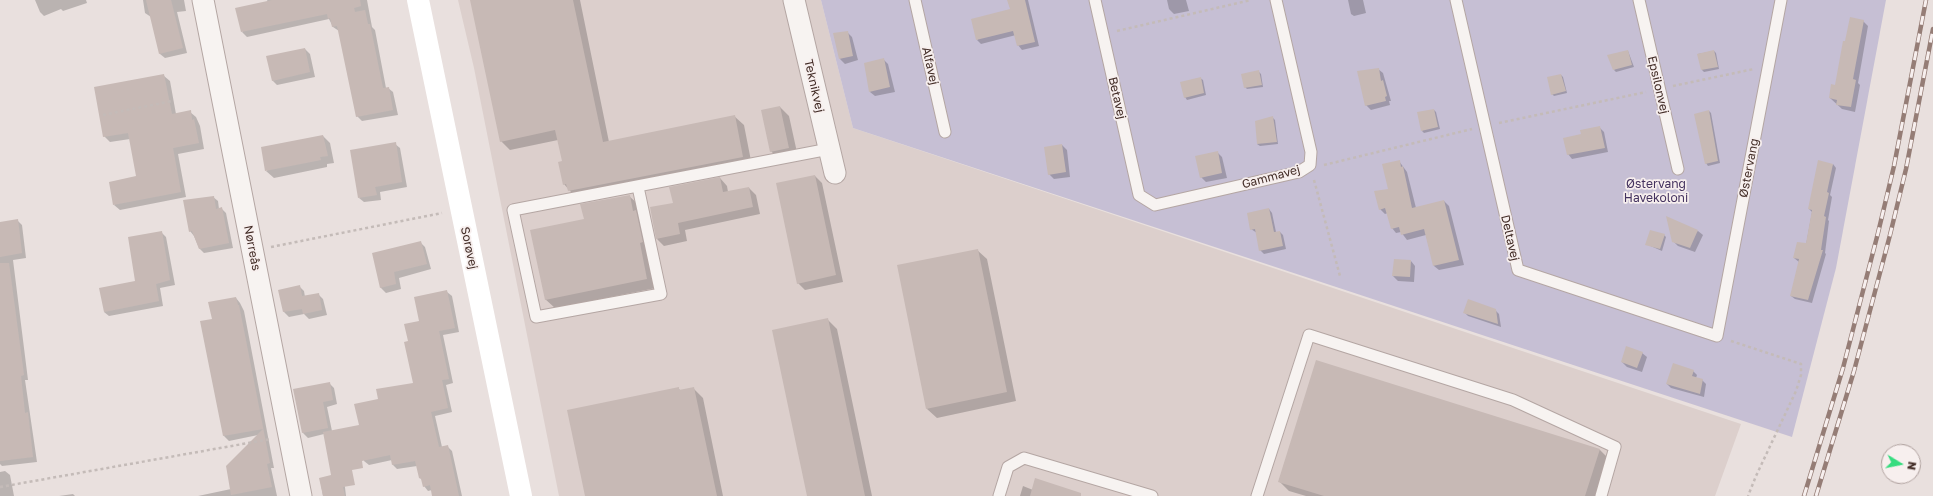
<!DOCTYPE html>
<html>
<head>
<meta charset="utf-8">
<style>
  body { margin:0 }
  #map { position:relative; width:1933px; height:496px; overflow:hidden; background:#e9e0de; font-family:"Golos Text",sans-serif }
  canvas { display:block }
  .north { position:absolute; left:1881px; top:444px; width:40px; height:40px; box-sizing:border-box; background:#f7efee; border:1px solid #afa19e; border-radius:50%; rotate:100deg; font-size:11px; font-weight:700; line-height:16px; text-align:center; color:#422c26 }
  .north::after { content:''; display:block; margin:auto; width:14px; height:18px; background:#36dc7f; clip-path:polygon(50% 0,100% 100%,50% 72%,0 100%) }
</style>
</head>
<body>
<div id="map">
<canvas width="1933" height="496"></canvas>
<div class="north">N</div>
</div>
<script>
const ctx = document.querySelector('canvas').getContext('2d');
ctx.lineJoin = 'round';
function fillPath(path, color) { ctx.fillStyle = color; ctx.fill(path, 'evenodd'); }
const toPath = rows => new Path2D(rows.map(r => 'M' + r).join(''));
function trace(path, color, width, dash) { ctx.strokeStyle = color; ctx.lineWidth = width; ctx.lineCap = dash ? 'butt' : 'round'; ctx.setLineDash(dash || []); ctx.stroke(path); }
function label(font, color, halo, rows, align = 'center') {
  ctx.font = font + ' "Golos Text",sans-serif'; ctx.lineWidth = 3.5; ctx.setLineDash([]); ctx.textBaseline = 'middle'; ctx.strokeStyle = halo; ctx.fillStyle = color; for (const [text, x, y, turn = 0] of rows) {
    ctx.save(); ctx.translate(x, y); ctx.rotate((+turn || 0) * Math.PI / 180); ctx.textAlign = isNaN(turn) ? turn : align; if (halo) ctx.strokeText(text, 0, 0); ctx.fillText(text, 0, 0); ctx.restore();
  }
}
fillPath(toPath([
  [458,0,821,0,853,128,1741,424,1715,496,559,496,474,68]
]), '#dccfcc');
fillPath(toPath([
  [821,0,1886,0,1836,268,1792,437,853,128]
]), '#c6bfd4');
fillPath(toPath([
  [35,0,86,0,87,3,63,11,61,9,44,16,40,12],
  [143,0,184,0,186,11,177,12,187,53,165,58,160,54,151,17,145,13],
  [267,0,367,0,372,27,375,30,386,88,388,88,393,92,398,115,362,121,357,116,339,31,333,27,329,19,247,37,242,32,268,2],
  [471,0,580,0,609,142,734,116,744,125,752,166,578,200,564,184,563,162,558,140,510,150,501,141],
  [1009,0,1028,0,1039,46,1022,50,1018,45,1016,35,981,44,977,40,1011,10],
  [1167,0,1186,0,1189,11,1174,14,1169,9],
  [1348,0,1363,0,1366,13,1354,16,1351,14],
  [1863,21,1868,26,1858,83,1860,85,1855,112,1842,109,1830,98,1836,86,1845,42],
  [847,32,852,37,858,60,845,64,840,59],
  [305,49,310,54,315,77,277,85,272,80],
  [1628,51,1634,67,1616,72,1614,70],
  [1714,51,1716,53,1719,69,1704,72,1702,70,1698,54],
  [883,59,888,64,895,92,875,96,870,92],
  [1378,69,1383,73,1391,101,1389,101,1390,105,1371,110,1366,105],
  [1258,71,1261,74,1263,87,1247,89,1245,87],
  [1561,75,1563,77,1567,93,1554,96,1552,94],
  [164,76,170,81,176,114,190,112,196,117,200,126,204,149,178,154,186,197,120,210,114,205,138,177,130,139,110,142,104,136],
  [1200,78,1203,80,1206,95,1187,100,1185,97],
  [780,107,789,116,798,157,780,161,771,151],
  [1434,110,1436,112,1440,129,1424,133,1422,131],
  [1709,111,1711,113,1720,163,1708,166,1706,163],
  [1273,118,1275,120,1278,144,1260,146,1257,144],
  [1600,128,1604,132,1608,152,1572,159,1568,154,1582,134],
  [323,136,330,143,334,163,327,164,327,167,274,178,266,171],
  [395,144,400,148,407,187,380,192,381,200,364,202,359,198],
  [1062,145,1067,150,1070,177,1054,179,1049,174],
  [1217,152,1222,157,1227,178,1206,182,1201,177],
  [1399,161,1407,172,1416,208,1444,201,1449,206,1464,265,1439,270,1434,266,1426,235,1407,240,1401,232,1396,233,1392,228,1388,213,1385,214,1380,209,1389,190],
  [1833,164,1836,168,1830,195,1832,197,1828,220,1829,221,1825,253,1826,254,1812,303,1795,299,1791,296,1799,262,1794,258,1806,245,1812,212,1809,209],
  [815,176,822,183,843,282,805,290,798,283],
  [720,178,727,186,728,192,749,188,756,195,760,214,685,230,687,241,664,246,657,239,674,204],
  [629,196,639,205,656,288,555,308,545,299,585,219],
  [213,197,218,201,219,209,221,208,226,213,233,248,204,253,199,248,194,236,190,231],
  [1269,209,1272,213,1276,232,1280,232,1283,235,1286,249,1264,254,1260,250,1257,233,1251,229],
  [17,220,22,225,26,258,13,260,28,380,25,380,37,462,2,466,0,464,0,223],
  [1698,231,1703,235,1695,252,1678,246,1673,241],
  [161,232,166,237,175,285,160,288,163,306,109,316,104,312,136,282],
  [1664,235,1666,237,1662,251,1646,244],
  [420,242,425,247,431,269,399,278,401,289,386,293,381,288,373,254],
  [977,250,987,259,1016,401,937,418,927,409],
  [1411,261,1415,266,1414,282,1398,281,1393,276],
  [299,286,304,291,305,297,318,294,323,299,327,315,309,319,304,314,289,317,284,312,279,291],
  [447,292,452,296,459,332,443,335,453,383,446,385,452,412,435,416,442,447,447,446,452,451,462,496,433,496,432,490,428,491,424,486,417,466,397,469,393,465,392,460,369,465,364,461,363,451,324,434,308,438,303,433,294,390,329,383,334,388,337,404,327,407,332,431,360,426,379,400,414,384,409,342,420,322],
  [236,298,240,303,244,311,274,468,271,468,277,496,198,496,231,489,258,435,229,441,224,436,202,322,213,320],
  [1495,310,1499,314,1501,327,1468,316,1464,312],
  [827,319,837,329,872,496,808,496],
  [1642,353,1647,357,1642,372,1627,367,1622,362],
  [1693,371,1697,375,1696,378,1702,380,1706,384,1704,397,1671,388,1667,384],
  [678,388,681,391,693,388,703,398,723,496,586,496],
  [1600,450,1609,459,1597,496,1306,496,1289,491,1279,481],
  [5,471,10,475,14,496,0,496,0,472],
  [320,479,344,479,346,496,323,496],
  [1023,486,1033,490,1068,496,1020,496],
  [73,494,75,496,59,496]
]), '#0003');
fillPath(toPath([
  [146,0,171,0,183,48,159,54],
  [272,0,360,0,361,6,354,8,355,12,365,10,368,24,370,24,383,88,389,87,393,110,356,117,337,26,332,27,330,18,328,19,327,14,241,32,235,8],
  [470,0,573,0,603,142,735,115,743,157,568,191,566,184,563,185,558,162,562,161,555,130,500,142],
  [1007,0,1025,0,1035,42,1017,46,1013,31,976,40,971,19,1010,9],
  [1850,17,1864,20,1853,79,1856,80,1851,107,1836,105,1837,100,1829,98,1831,84,1835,85,1843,41,1845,41],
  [848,31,853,56,839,59,833,33],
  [305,48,310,72,272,81,266,56],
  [1628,50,1632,65,1613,70,1607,55],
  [1714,50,1718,67,1701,70,1697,54],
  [884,58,890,87,869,92,864,63],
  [1379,68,1381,81,1383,80,1387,96,1385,97,1386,101,1365,106,1357,71],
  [1259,70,1262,85,1244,88,1241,74],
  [164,74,172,114,191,110,192,120,194,119,199,143,173,148,181,192,113,205,109,182,136,176,128,133,103,137,94,87],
  [1561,74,1566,91,1551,95,1547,77],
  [1201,77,1204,93,1184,98,1180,82],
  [780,106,789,148,770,152,761,110],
  [1434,109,1438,127,1421,131,1417,112],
  [1709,110,1718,161,1705,164,1694,114],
  [1273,116,1277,142,1257,144,1255,121],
  [1600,126,1605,148,1567,155,1563,138,1581,134,1580,130],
  [323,135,328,156,320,157,321,160,265,171,261,147],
  [396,142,402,182,375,187,377,195,358,198,350,150],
  [1062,144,1066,172,1048,175,1044,147],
  [1218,151,1222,173,1200,178,1195,156],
  [1400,160,1401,167,1403,166,1412,208,1444,200,1459,260,1433,266,1424,229,1401,235,1399,227,1391,229,1385,208,1379,210,1374,191,1388,189,1382,164],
  [1818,160,1833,164,1827,192,1829,193,1824,216,1826,217,1821,250,1823,250,1808,300,1790,296,1799,259,1793,258,1797,242,1806,243,1812,210,1808,209],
  [815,175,836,275,797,284,776,183],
  [720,177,723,192,749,187,753,207,678,223,680,234,656,239,650,207,673,203,669,187],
  [630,195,633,211,636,210,643,242,640,243,647,279,545,300,530,230,584,219,580,204],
  [214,196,216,209,222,207,229,243,199,249,192,231,189,232,183,200],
  [1269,208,1274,232,1280,231,1283,246,1259,251,1255,229,1250,230,1247,213],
  [1666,216,1698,230,1690,248,1672,242],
  [18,219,22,253,0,257,0,222],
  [1650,230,1665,234,1660,249,1645,245],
  [162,231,170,280,156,284,159,301,104,312,99,288,135,281,128,237],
  [421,241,427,264,394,272,396,284,380,288,372,253],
  [978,249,1007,392,926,409,897,265],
  [1394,259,1411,260,1410,277,1392,276],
  [0,263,9,263,24,375,21,376,25,413,28,412,33,457,0,461],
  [300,285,302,296,319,293,322,310,303,314,302,309,283,312,278,290],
  [447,290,455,328,439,331,449,379,442,380,448,408,431,412,439,447,448,445,459,496,432,496,430,485,423,487,421,479,419,478,415,461,392,465,390,455,362,461,363,468,352,470,355,485,343,487,345,496,323,496,319,478,331,475,323,432,359,425,354,404,378,399,376,389,413,383,404,342,408,341,404,324,419,321,414,297],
  [236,297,238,305,239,305,270,463,267,464,272,487,231,495,226,466,263,429,223,436,200,321,212,319,208,302],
  [1468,299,1496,309,1498,324,1463,313],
  [828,318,865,496,807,496,772,330],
  [1626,346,1643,352,1637,368,1621,362],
  [1316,360,1600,449,1585,496,1324,496,1278,482],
  [1673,363,1694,370,1692,376,1703,379,1700,394,1666,384],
  [330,382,333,400,323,402,328,428,302,433,293,389],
  [679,387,679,390,694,387,717,496,585,496,567,410],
  [1035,478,1081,493,1081,496,1030,496]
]), '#c7b9b5');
const lane = toPath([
  [915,0,945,132],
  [1095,0,1139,195,1155,205,1299,172,1310,165,1311,152,1276,0],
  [1456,0,1518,270,1717,336,1781,0],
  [1639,0,1678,169],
  [638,187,661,294,536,317,513,210,829,149],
  [999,496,1008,467,1024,458,1152,496],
  [1257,496,1309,335,1513,400,1615,447,1601,496]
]);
const street = toPath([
  [203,0,301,496],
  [794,0,835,173]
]);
trace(lane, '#b4a6a3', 13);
trace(street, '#b4a6a3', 23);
trace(toPath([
  [1117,31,1251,0],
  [1673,86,1754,69],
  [103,115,172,101],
  [1499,123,1646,92],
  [1324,165,1472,129],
  [1314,180,1340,276],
  [271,247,442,213],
  [1731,341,1801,364,1801,375,1796,391,1756,476,1748,496],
  [0,487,271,439]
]), '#c4bbb8', 2.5, [3, 3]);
trace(lane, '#f7f3f1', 11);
trace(street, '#f7f3f1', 21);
trace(toPath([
  [418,0,521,496]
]), '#fff', 22);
const rail = toPath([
  [1804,496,1843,368,1878,233,1894,166,1926,0],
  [1816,496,1854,371,1890,235,1906,169,1933,29]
]);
trace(rail, '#957d76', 4.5);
trace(rail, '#f7efee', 3, [9]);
label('12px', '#422c26', '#f7efee', [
  ["Alfavej",930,66,77],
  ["Epsilonvej",1658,85,77],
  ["Teknikvej",814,86,77],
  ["Betavej",1117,98,77],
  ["Østervang",1749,168,-79],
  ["Gammavej",1271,177,-15],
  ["Deltavej",1510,238,77],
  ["Nørreås",252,248,79],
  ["Sorøvej",469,248,78]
]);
label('12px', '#44325f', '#f7efee', [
  ["Østervang",1656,184],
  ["Havekoloni",1656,198]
]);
</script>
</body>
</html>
